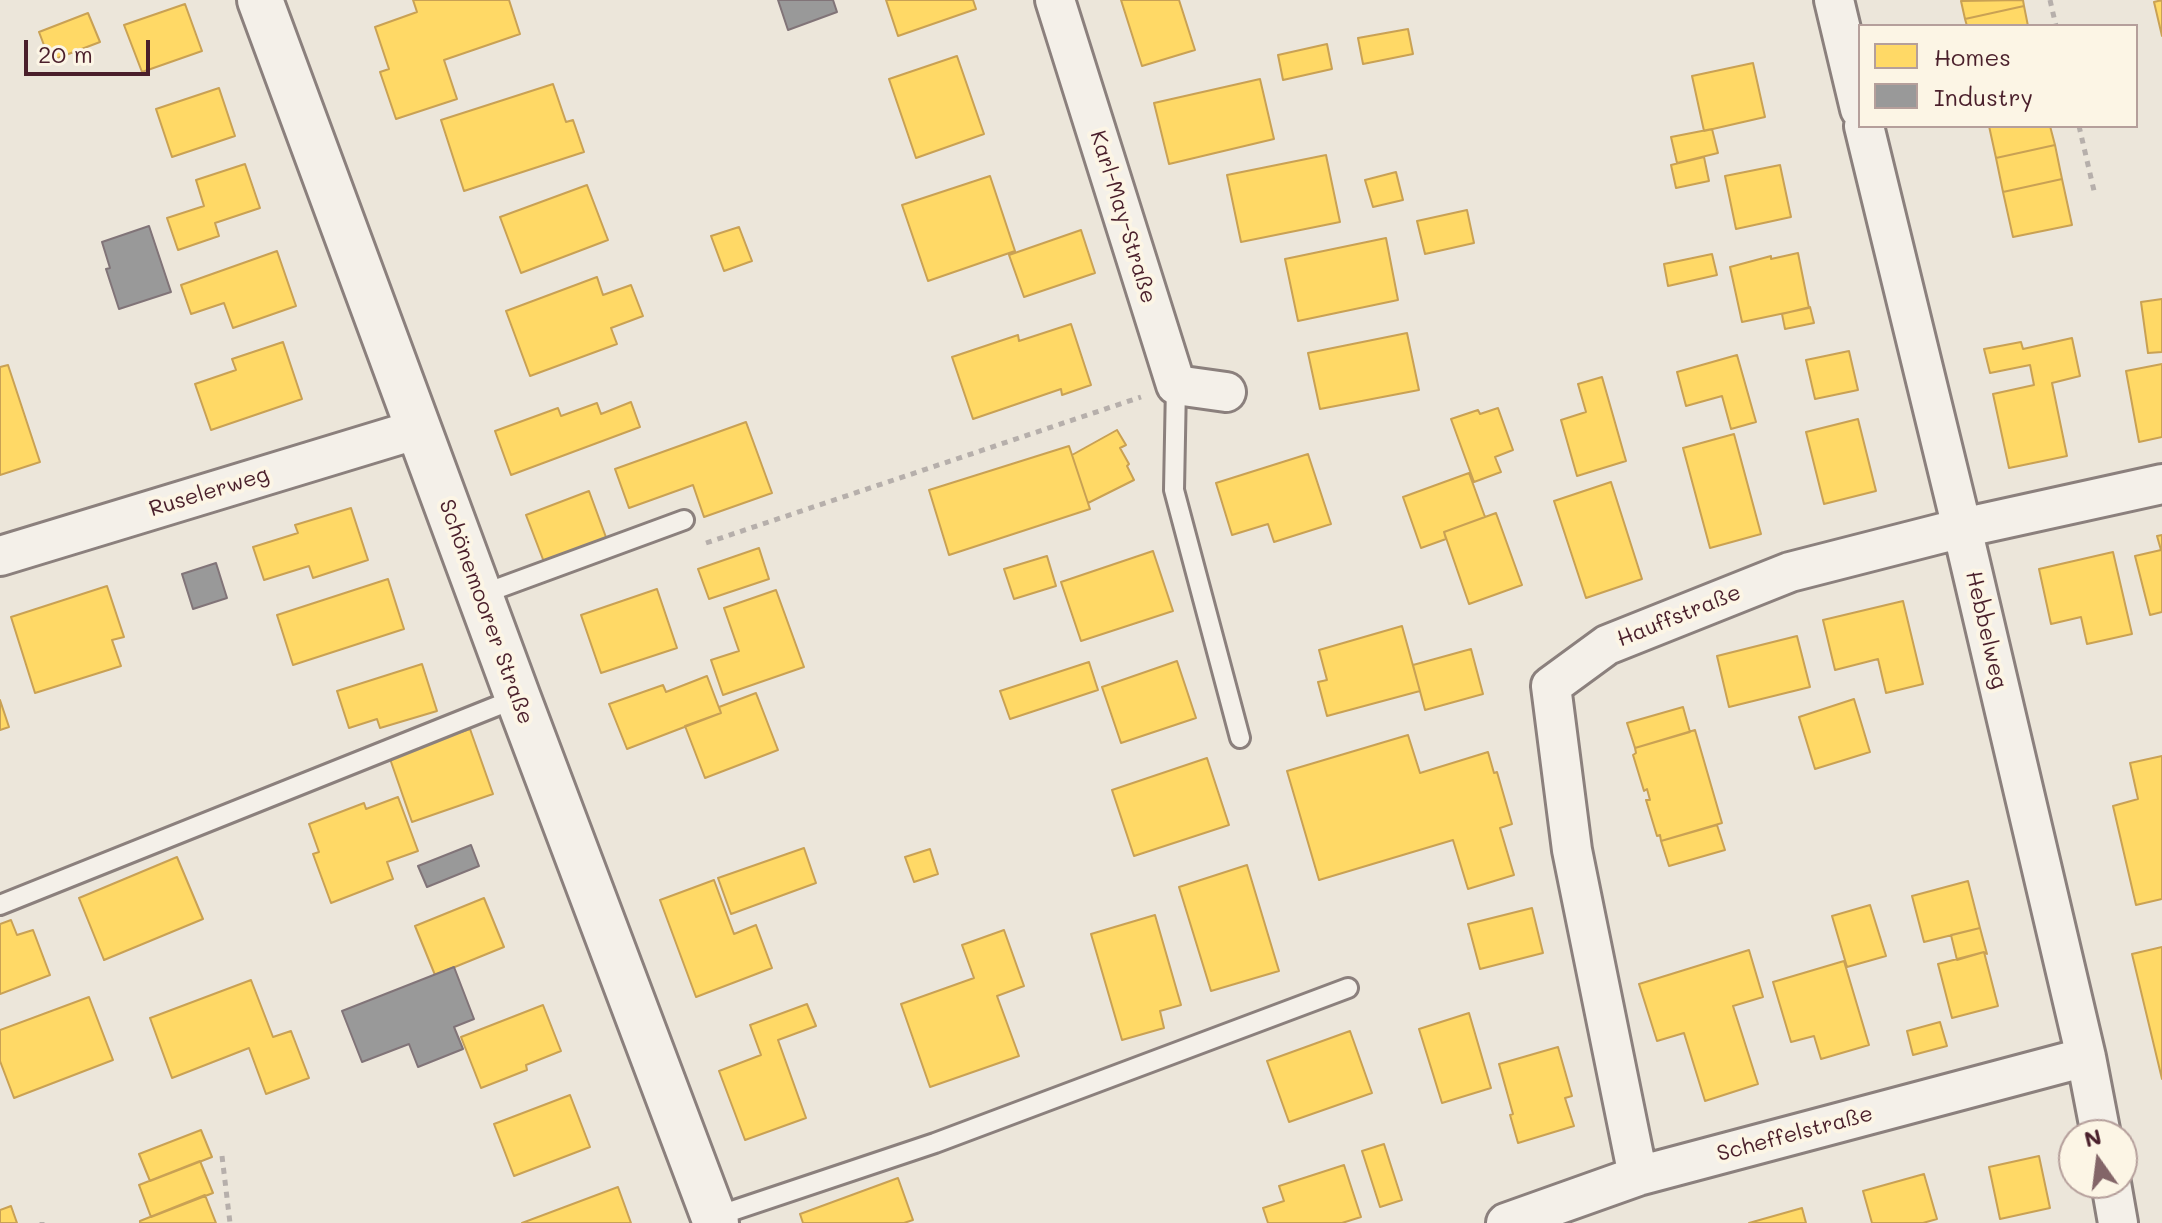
<!DOCTYPE html>
<html>
<head>
<meta charset="utf-8">
<style>
  body { margin:0 }
  #map { position:relative; width:2162px; height:1223px; overflow:hidden; background:#ece6da; font-family:Mali,sans-serif }
  canvas { display:block }
  .legend { position:absolute; left:1858px; top:24px; width:280px; height:104px; box-sizing:border-box; background:#fcf5e5; border:2px solid #b59f9b; margin:0; padding:10px 14px; list-style:none; font-size:24px; color:#4a1f2b }
  .legend li { display:flex; align-items:center; gap:16px; height:40px }
  .legend b { width:40px; border:2px solid #b59f9b }
  .north { position:absolute; left:2058px; top:1119px; width:80px; height:80px; box-sizing:border-box; background:#fcf5e5; border:2px solid #b59f9b; border-radius:50%; rotate:346deg; font-size:22px; font-weight:700; line-height:32px; text-align:center; color:#4a1f2b }
  .north::after { content:''; display:block; margin:auto; width:28px; height:36px; background:#836568; clip-path:polygon(50% 0,100% 100%,50% 72%,0 100%) }
  .scale { position:absolute; left:24px; top:40px; width:126px; height:36px; box-sizing:border-box; border:4px solid #4a1f2b; border-top:0; padding-left:10px; font-size:24px; line-height:28px; white-space:nowrap; color:#4a1f2b; -webkit-text-stroke:6px #fcf5e5; paint-order:stroke }
</style>
</head>
<body>
<div id="map">
<canvas width="2162" height="1223"></canvas>
<ul class="legend">
<li><b style="height:22px;background:#ffd966"></b>Homes</li>
<li><b style="height:22px;background:#999"></b>Industry</li>
</ul>
<div class="north">N</div>
<div class="scale">20 m</div>
</div>
<script>
const ctx = document.querySelector('canvas').getContext('2d');
ctx.lineJoin = 'round';
function fillPath(path, color) { ctx.fillStyle = color; ctx.fill(path, 'evenodd'); }
const toPath = rows => new Path2D(rows.map(r => 'M' + r).join(''));
function trace(path, color, width, dash) { ctx.strokeStyle = color; ctx.lineWidth = width; ctx.lineCap = dash ? 'butt' : 'round'; ctx.setLineDash(dash || []); ctx.stroke(path); }
function label(font, color, halo, rows, align = 'center') {
  ctx.font = font + ' Mali,sans-serif'; ctx.lineWidth = 8; ctx.setLineDash([]); ctx.textBaseline = 'middle'; ctx.strokeStyle = halo; ctx.fillStyle = color; for (const [text, x, y, turn = 0] of rows) {
    ctx.save(); ctx.translate(x, y); ctx.rotate((+turn || 0) * Math.PI / 180); ctx.textAlign = isNaN(turn) ? turn : align; if (halo) ctx.strokeText(text, 0, 0); ctx.fillText(text, 0, 0); ctx.restore();
  }
}
const homes = toPath([
  [413,0,509,0,520,34,444,60,457,99,396,119,380,72,389,69,375,27,417,12,413,0],
  [886,0,973,0,976,9,898,36,886,0],
  [1121,0,1179,0,1195,50,1142,66,1121,0],
  [2023,0,2024,6,1965,19,1961,1,2023,0],
  [2162,0,2162,36,2154,2,2162,0],
  [185,4,202,51,142,72,124,25,185,4],
  [2024,6,2028,26,1967,26,1965,19,2024,6],
  [88,13,100,42,50,61,39,32,88,13],
  [1408,29,1413,54,1363,64,1358,38,1408,29],
  [1327,44,1332,69,1283,80,1278,55,1327,44],
  [957,56,984,134,916,158,889,79,957,56],
  [1753,63,1765,117,1704,131,1692,76,1753,63],
  [1260,79,1274,139,1169,164,1154,103,1260,79],
  [553,84,566,122,573,120,584,152,464,191,441,120,553,84],
  [219,88,235,136,172,157,156,109,219,88],
  [1989,126,2050,126,2055,145,1996,158,1989,126],
  [1712,129,1718,153,1677,163,1671,137,1712,129],
  [2055,145,2062,179,2003,192,1996,158,2055,145],
  [1326,155,1340,222,1241,242,1227,175,1326,155],
  [1704,157,1709,181,1676,188,1671,165,1704,157],
  [245,164,260,208,215,223,219,236,178,250,167,218,204,206,196,180,245,164],
  [1780,165,1791,217,1736,229,1725,176,1780,165],
  [1396,172,1403,200,1373,207,1365,180,1396,172],
  [990,176,1015,251,928,281,902,205,990,176],
  [2062,179,2072,225,2013,237,2003,192,2062,179],
  [587,185,608,240,521,273,500,217,587,185],
  [1467,210,1474,243,1425,254,1417,221,1467,210],
  [739,227,752,261,724,271,711,236,739,227],
  [1081,230,1095,273,1024,297,1009,255,1081,230],
  [1386,238,1398,300,1298,321,1285,259,1386,238],
  [277,251,296,306,233,328,224,303,191,314,181,285,277,251],
  [1798,253,1809,308,1742,322,1730,267,1771,256,1771,259,1798,253],
  [1712,254,1717,275,1668,286,1664,264,1712,254],
  [597,277,603,295,631,285,643,316,611,328,617,344,530,376,506,311,597,277],
  [2162,299,2162,352,2148,353,2141,302,2162,299],
  [1810,307,1814,323,1785,329,1782,314,1810,307],
  [1071,324,1091,385,1062,395,1061,389,973,419,952,357,1018,335,1019,341,1071,324],
  [1407,333,1419,390,1320,409,1308,353,1407,333],
  [2072,338,2080,376,2052,383,2067,456,2009,468,1993,394,2034,385,2030,365,1990,373,1984,349,2021,342,2023,349,2072,338],
  [283,342,302,399,211,430,195,384,236,370,232,359,283,342],
  [1849,351,1858,390,1815,399,1806,360,1849,351],
  [1737,355,1756,422,1731,429,1722,396,1686,406,1677,372,1737,355],
  [2162,364,2162,437,2139,442,2126,371,2162,364],
  [8,365,40,462,0,475,0,367,8,365],
  [1602,377,1626,461,1577,476,1561,420,1586,412,1578,384,1602,377],
  [631,402,640,427,511,475,495,431,558,408,561,416,597,403,601,414,631,402],
  [1498,408,1513,450,1495,457,1501,472,1474,482,1451,419,1478,410,1480,414,1498,408],
  [1858,419,1876,491,1824,504,1806,432,1858,419],
  [746,422,772,493,704,517,693,485,629,508,615,469,746,422],
  [1117,430,1126,445,1120,448,1129,464,1127,466,1134,480,1088,503,1072,455,1117,430],
  [1734,434,1761,534,1710,548,1683,448,1734,434],
  [1069,446,1090,509,949,555,929,490,1069,446],
  [1308,454,1331,524,1274,542,1268,524,1232,535,1216,483,1308,454],
  [1469,473,1485,517,1444,532,1446,539,1421,548,1403,497,1469,473],
  [1611,482,1642,579,1586,598,1554,501,1611,482],
  [589,491,607,540,544,562,526,515,589,491],
  [351,508,368,560,313,578,309,566,264,580,253,547,298,533,295,525,351,508],
  [1496,513,1522,585,1469,604,1444,532,1496,513],
  [2162,535,2162,612,2150,615,2135,556,2161,550,2157,536,2162,535],
  [759,548,769,579,709,599,698,569,759,548],
  [1153,551,1173,611,1081,641,1061,582,1153,551],
  [2113,552,2132,634,2087,644,2081,617,2051,624,2039,569,2113,552],
  [1047,556,1056,586,1014,599,1004,569,1047,556],
  [388,579,404,629,293,665,277,615,388,579],
  [107,586,124,637,112,640,121,666,35,693,11,617,107,586],
  [657,589,677,648,601,673,581,615,657,589],
  [776,590,804,667,723,695,711,660,739,651,724,608,776,590],
  [1903,601,1923,684,1886,693,1878,659,1835,670,1823,620,1903,601],
  [1402,626,1420,691,1327,716,1318,682,1327,680,1319,650,1402,626],
  [1797,636,1810,687,1729,707,1717,656,1797,636],
  [1471,649,1483,694,1425,710,1413,665,1471,649],
  [1177,661,1196,718,1121,743,1102,687,1177,661],
  [1089,662,1098,690,1010,719,1000,691,1089,662],
  [422,664,437,711,380,728,377,719,349,728,337,691,422,664],
  [707,676,721,713,627,749,609,704,663,685,666,692,707,676],
  [756,693,778,750,705,778,685,726,721,713,719,707,756,693],
  [1854,699,1870,752,1815,769,1799,717,1854,699],
  [0,700,9,727,0,730,0,700],
  [1683,707,1690,732,1635,748,1627,723,1683,707],
  [470,729,493,794,412,822,389,756,470,729],
  [1695,730,1722,823,1661,841,1660,835,1657,836,1646,800,1650,800,1647,789,1644,791,1633,755,1636,753,1635,748,1695,730],
  [1408,735,1420,773,1488,752,1494,773,1497,772,1512,824,1500,828,1514,875,1468,889,1453,840,1319,880,1287,771,1408,735],
  [2162,756,2162,899,2136,905,2113,806,2138,799,2130,763,2162,756],
  [1207,758,1229,825,1134,856,1112,790,1207,758],
  [398,797,418,851,387,862,393,879,331,903,313,854,319,852,309,824,364,803,366,809,398,797],
  [1717,825,1725,850,1669,866,1661,841,1717,825],
  [804,848,816,883,731,914,718,878,804,848],
  [930,849,938,874,914,882,905,857,930,849],
  [177,857,203,919,104,960,79,898,177,857],
  [1247,865,1279,971,1211,991,1179,887,1247,865],
  [714,880,734,934,756,925,772,968,696,997,660,900,714,880],
  [1968,881,1980,928,1924,942,1912,896,1968,881],
  [484,898,504,947,435,975,415,926,484,898],
  [1870,905,1886,956,1847,967,1832,916,1870,905],
  [1532,908,1543,953,1480,969,1468,924,1532,908],
  [1155,915,1181,1005,1160,1011,1164,1028,1122,1040,1091,934,1155,915],
  [11,920,17,935,33,930,50,975,0,994,0,924,11,920],
  [1980,928,1987,954,1984,952,1957,960,1951,935,1980,928],
  [1004,930,1024,986,997,996,1019,1056,930,1087,901,1004,974,978,962,945,1004,930],
  [2162,947,2162,1079,2132,954,2162,947],
  [1749,950,1763,997,1733,1006,1758,1084,1705,1101,1684,1033,1657,1041,1639,984,1749,950],
  [1984,952,1998,1006,1952,1018,1938,964,1984,952],
  [1844,961,1869,1045,1821,1059,1814,1036,1791,1042,1773,982,1844,961],
  [251,980,273,1037,291,1031,309,1078,266,1094,249,1048,172,1078,150,1018,251,980],
  [89,997,113,1060,14,1098,0,1061,0,1030,89,997],
  [807,1004,816,1026,778,1040,806,1118,745,1140,719,1071,761,1055,750,1025,807,1004],
  [543,1005,561,1051,526,1065,527,1070,481,1088,461,1037,543,1005],
  [1469,1013,1491,1088,1442,1103,1419,1029,1469,1013],
  [1940,1022,1947,1046,1913,1055,1907,1031,1940,1022],
  [1350,1031,1372,1093,1289,1122,1267,1061,1350,1031],
  [1558,1047,1572,1096,1565,1098,1574,1126,1518,1143,1510,1115,1513,1114,1499,1064,1558,1047],
  [570,1095,590,1147,514,1176,494,1124,570,1095],
  [201,1130,212,1157,150,1181,139,1154,201,1130],
  [1384,1144,1402,1200,1380,1207,1362,1151,1384,1144],
  [2039,1156,2050,1208,2000,1219,1989,1167,2039,1156],
  [200,1161,213,1193,151,1217,139,1185,200,1161],
  [1344,1165,1361,1217,1342,1223,1268,1223,1263,1208,1284,1201,1279,1186,1344,1165],
  [1924,1174,1937,1219,1923,1223,1872,1223,1863,1191,1924,1174],
  [898,1178,913,1220,904,1223,803,1223,800,1214,898,1178],
  [618,1187,631,1223,522,1223,618,1187],
  [205,1195,216,1223,140,1223,140,1221,205,1195],
  [11,1206,17,1223,0,1223,0,1210,11,1206],
  [1802,1208,1806,1223,1749,1223,1802,1208]
]);
fillPath(homes, '#ffd966');
trace(homes, '#c9a154', 2);
const industry = toPath([
  [778,0,833,0,837,12,788,30,778,0],
  [149,226,171,292,119,309,106,269,110,268,102,242,149,226],
  [216,563,227,598,193,609,182,574,216,563],
  [471,845,479,866,427,887,418,866,471,845],
  [454,967,474,1019,454,1027,463,1049,418,1067,409,1044,362,1062,342,1011,454,967]
]);
fillPath(industry, '#999');
trace(industry, '#817478', 2);
const service = toPath([
  [1176,385,1174,490,1240,738],
  [480,595,684,520],
  [0,905,517,698],
  [714,1217,935,1143,1348,988]
]);
const minor = toPath([
  [1055,0,1176,385,1226,392],
  [1834,0,1860,109],
  [1864,126,1962,528,2086,1057,2101,1135],
  [0,556,418,429],
  [1638,1176,1572,850,1551,686,1607,645,1790,572,1962,528,2162,484],
  [2111,1183,2118,1223],
  [1506,1223,1638,1176,2086,1057]
]);
const tertiary = toPath([
  [260,0,518,698,716,1223]
]);
trace(service, '#8b807d', 24);
trace(minor, '#8b807d', 44);
trace(tertiary, '#8b807d', 50);
trace(toPath([
  [2050,0,2056,26],
  [2079,126,2095,195],
  [706,543,1141,397],
  [222,1156,230,1223],
  [42,1222,42,1223]
]), '#b6afab', 5, [6, 6]);
trace(service, '#f4f0e9', 18);
trace(minor, '#f4f0e9', 38);
trace(tertiary, '#f4f0e9', 44);
label('22px', '#4a1f2b', '#fcf5e5', [
  ["Karl-May-Straße",1123,217,73],
  ["Ruselerweg",209,492,-17],
  ["Schönemoorer Straße",486,612,70],
  ["Hauffstraße",1679,616,-22],
  ["Hebbelweg",1986,630,77],
  ["Scheffelstraße",1795,1134,-15]
]);
</script>
</body>
</html>
